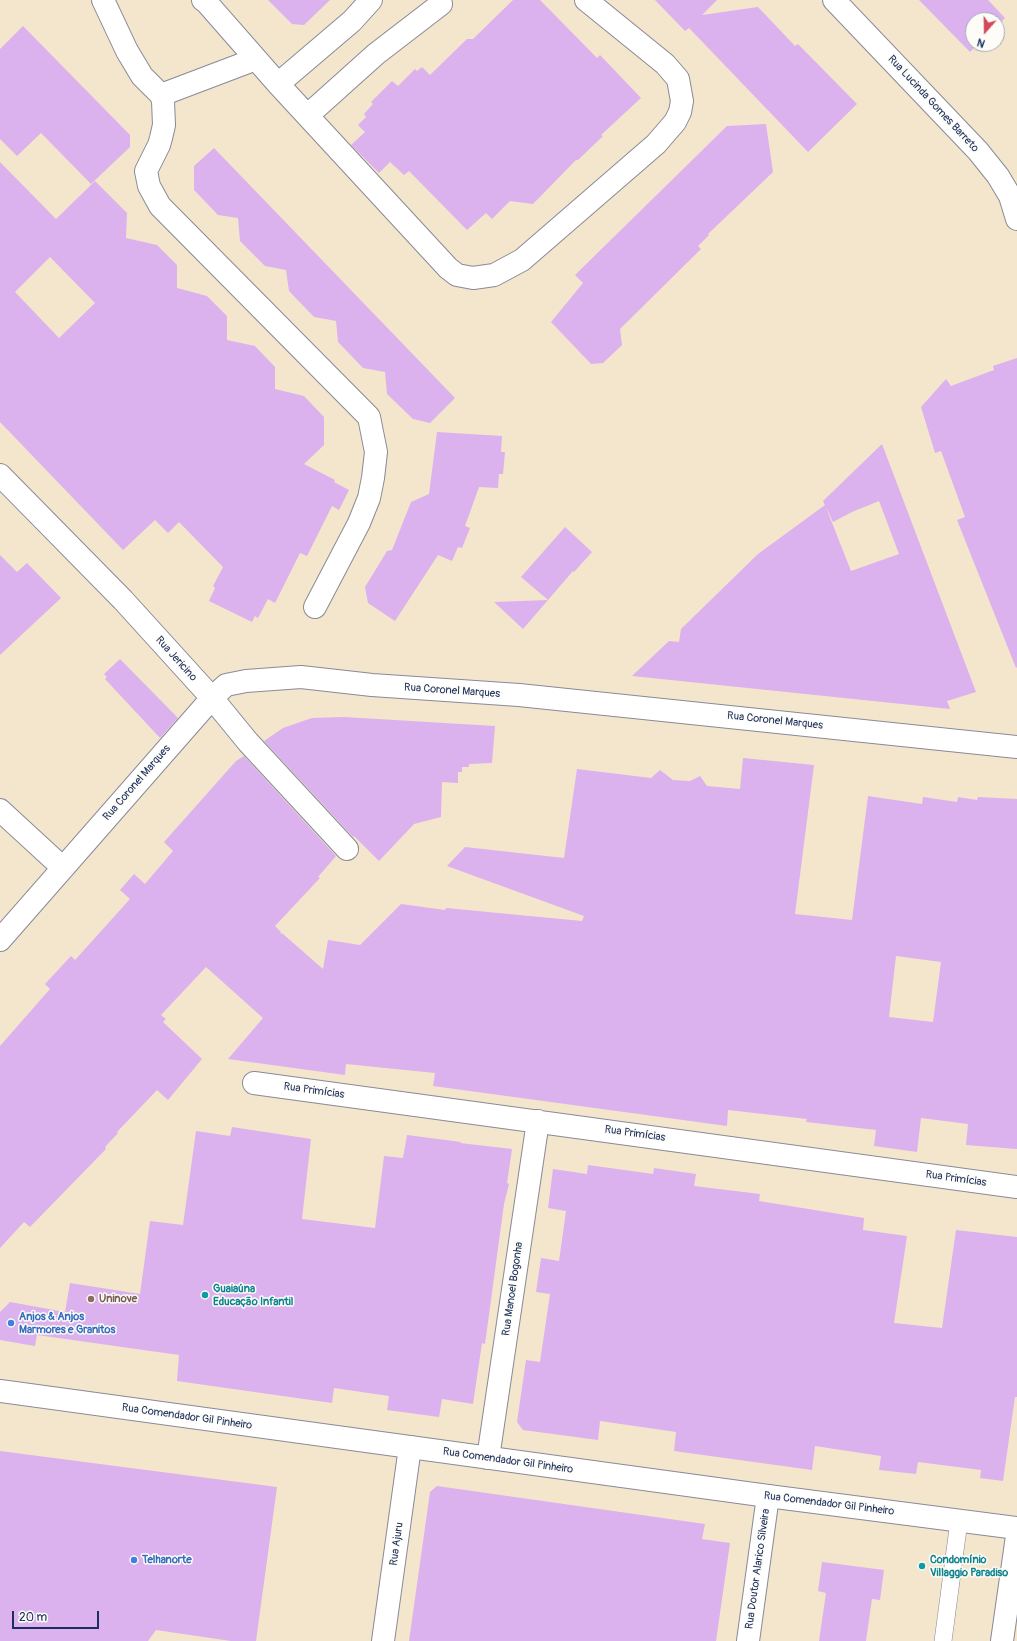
<!DOCTYPE html>
<html>
<head>
<meta charset="utf-8">
<style>
  body { margin:0 }
  #map { position:relative; width:1017px; height:1641px; overflow:hidden; background:#f4e6cd; font-family:Pangolin,sans-serif }
  canvas { display:block }
  .north { position:absolute; left:965px; top:12px; width:40px; height:40px; box-sizing:border-box; background:#fdfcf7; border:1px solid #a3aaba; border-radius:50%; rotate:200deg; font-size:11px; font-weight:700; line-height:16px; text-align:center; color:#1b2f5e }
  .north::after { content:''; display:block; margin:auto; width:14px; height:18px; background:#d1495b; clip-path:polygon(50% 0,100% 100%,50% 72%,0 100%) }
  .scale { position:absolute; left:12px; top:1611px; width:87px; height:18px; box-sizing:border-box; border:2px solid #1b2f5e; border-top:0; padding-left:5px; font-size:12px; line-height:14px; white-space:nowrap; color:#1b2f5e; -webkit-text-stroke:3px #fdfcf7; paint-order:stroke }
</style>
</head>
<body>
<div id="map">
<canvas width="1017" height="1641"></canvas>
<div class="north">N</div>
<div class="scale">20 m</div>
</div>
<script>
const ctx = document.querySelector('canvas').getContext('2d');
ctx.lineJoin = 'round';
function fillPath(path, color) { ctx.fillStyle = color; ctx.fill(path, 'evenodd'); }
const toPath = rows => new Path2D(rows.map(r => 'M' + r).join(''));
function trace(path, color, width, dash) { ctx.strokeStyle = color; ctx.lineWidth = width; ctx.lineCap = dash ? 'butt' : 'round'; ctx.setLineDash(dash || []); ctx.stroke(path); }
function label(font, color, halo, rows, align = 'center') {
  ctx.font = font + ' Pangolin,sans-serif'; ctx.lineWidth = 3; ctx.setLineDash([]); ctx.textBaseline = 'middle'; ctx.strokeStyle = halo; ctx.fillStyle = color; for (const [text, x, y, turn = 0] of rows) {
    ctx.save(); ctx.translate(x, y); ctx.rotate((+turn || 0) * Math.PI / 180); ctx.textAlign = isNaN(turn) ? turn : align; if (halo) ctx.strokeText(text, 0, 0); ctx.fillText(text, 0, 0); ctx.restore();
  }
}
fillPath(toPath([
  [268,0,330,0,304,25,292,24],
  [513,0,540,0,597,58,600,55,641,98,601,135,603,136,578,160,576,160,533,204,510,201,492,219,486,213,467,230,409,171,404,175,390,162,379,173,351,145,365,132,358,125,366,117,364,114,373,104,371,102,392,81,398,86,415,69,417,71,422,67,430,75,467,39,473,39],
  [655,0,717,0,702,15,758,7,795,46,798,44,857,104,808,152,689,28,685,31],
  [919,0,988,0,1005,18,997,26,997,20,973,20,973,44,978,44,970,52],
  [23,26,130,135,130,147,91,184,41,133,17,156,0,139,0,49],
  [766,124,773,172,708,234,709,235,698,246,701,249,620,329,622,345,603,363,591,364,551,322,583,283,575,275,727,126],
  [214,148,455,398,430,423,413,419,387,394,385,372,363,368,338,342,336,321,314,317,289,291,286,270,265,266,240,241,238,218,218,215,194,190,194,166],
  [0,162,56,219,95,181,127,213,126,238,157,245,177,265,177,288,207,296,227,316,227,340,255,346,275,367,275,389,304,396,324,417,324,445,304,464,335,480,334,482,349,490,339,510,332,506,307,556,300,553,275,603,268,599,258,618,255,616,252,622,209,601,215,588,213,586,223,567,179,522,168,533,155,520,123,550,0,422],
  [50,257,95,303,59,338,15,292],
  [1017,358,1017,667,1016,668,957,520,965,517,941,451,935,453,921,407,946,379,951,386,994,370,993,366],
  [437,432,502,436,501,452,505,452,503,474,499,474,498,488,479,487,465,526,470,528,462,548,458,547,452,561,438,555,395,621,368,603,365,587,387,551,392,550,411,502,429,494],
  [882,444,976,692,947,701,950,709,632,676,669,641,679,642,681,629,758,554,825,505,851,571,899,554,879,501,852,512,833,522,823,501],
  [565,527,592,552,574,572,573,571,523,629,494,602,548,600,521,577],
  [0,555,17,572,27,563,61,598,0,655],
  [120,659,178,718,160,738,105,679,107,677,104,674],
  [344,717,495,726,492,763,469,764,469,767,462,767,462,772,458,772,458,783,442,782,441,817,414,824,379,861,354,836,353,837,264,741,283,728,312,718],
  [244,756,336,856,318,877,320,878,275,926,281,932,280,933,283,934,323,969,328,940,360,945,401,904,445,910,446,908,582,921,584,916,447,866,465,847,564,858,577,769,651,778,660,770,673,780,690,781,700,776,707,786,740,789,743,758,814,765,795,914,852,920,868,796,922,804,923,797,957,802,958,797,977,800,978,797,1017,799,1017,1149,966,1145,968,1124,921,1118,917,1152,874,1146,876,1130,806,1122,807,1119,728,1110,727,1126,433,1086,435,1073,346,1064,345,1075,228,1059,263,1018,206,967,161,1015,166,1019,163,1022,202,1059,168,1100,157,1090,117,1132,118,1133,105,1147,106,1149,30,1227,24,1222,0,1248,0,1046,50,989,45,984,71,956,75,960,130,899,120,890,134,874,145,884,173,851,164,842,236,761],
  [896,956,941,962,933,1022,889,1017],
  [232,1127,311,1139,302,1219,375,1228,384,1156,403,1158,407,1135,461,1142,460,1143,512,1149,507,1183,509,1184,504,1204,485,1344,482,1343,473,1404,442,1399,439,1417,387,1410,389,1396,334,1388,332,1403,177,1381,179,1355,37,1335,35,1346,0,1340,0,1312,10,1302,65,1312,70,1283,140,1294,150,1221,183,1225,196,1131,230,1136],
  [588,1165,653,1174,654,1168,696,1174,694,1186,760,1194,759,1201,864,1218,863,1230,907,1236,894,1323,942,1328,956,1230,1017,1237,1017,1397,1015,1397,1003,1481,980,1478,981,1470,918,1462,916,1474,879,1470,881,1456,815,1446,812,1470,674,1451,676,1432,600,1421,598,1440,523,1430,517,1422,526,1360,540,1362,550,1294,536,1292,541,1258,559,1261,566,1211,548,1208,553,1169,587,1174],
  [0,1451,277,1487,256,1641,231,1641,156,1630,148,1641,0,1641],
  [437,1486,705,1524,702,1539,730,1543,716,1641,409,1641,430,1492],
  [822,1562,884,1570,880,1600,872,1599,866,1641,819,1641,826,1593,818,1591]
]), '#dbb1ee');
const service = toPath([
  [943,1641,959,1521]
]);
const minor = toPath([
  [103,0,127,51,142,76,161,95,163,101,164,125,161,138,159,145,146,171,149,186,160,206,369,417,376,452,373,478,369,498,359,523,315,607],
  [203,0,207,3,278,84,448,268,457,275,473,278,494,275,522,260,656,144,675,122,680,112,682,101,678,79,665,64,586,0],
  [834,0,978,151,998,176,1010,196,1017,219],
  [278,84,352,21,371,0],
  [161,95,256,59],
  [308,115,376,54,441,4],
  [0,475,123,600,212,698,248,742,347,849],
  [0,810,63,868],
  [0,940,212,698,226,685,246,681,301,677,372,685,519,695,1017,747],
  [254,1083,1017,1187],
  [488,1458,538,1121],
  [383,1641,410,1447],
  [748,1641,768,1496],
  [1002,1641,1017,1536]
]);
const tertiary = toPath([
  [0,1391,768,1496,1017,1528]
]);
trace(service, '#888a96', 18);
trace(minor, '#888a96', 24);
trace(tertiary, '#888a96', 24);
trace(service, '#fff', 17);
trace(minor, '#fff', 22);
trace(tertiary, '#fff', 22);
for (const [x, y, r, color] of [
  [205,1295,4,"#0f9aa8"],
  [91,1299,4,"#8d6e63"],
  [11,1323,4,"#3f7fe0"],
  [134,1560,4,"#3f7fe0"],
  [922,1566,4,"#0f9aa8"]
]) { const dot = new Path2D(); dot.arc(x, y, r, 0, 2 * Math.PI); ctx.fillStyle = color; ctx.fill(dot); trace(dot, '#fdfcf7', 1.5); }
label('11px', '#1b2f5e', '#fdfcf7', [
  ["Rua Lucinda Gomes Barreto",933,104,47],
  ["Rua Jericino",176,659,48],
  ["Rua Coronel Marques",452,691,4],
  ["Rua Coronel Marques",775,721,6],
  ["Rua Coronel Marques",137,783,-49],
  ["Rua Primícias",314,1091,8],
  ["Rua Primícias",635,1134,8],
  ["Rua Primícias",956,1179,8],
  ["Rua Manoel Bogonha",513,1289,-82],
  ["Rua Comendador Gil Pinheiro",187,1417,8],
  ["Rua Comendador Gil Pinheiro",508,1461,8],
  ["Rua Comendador Gil Pinheiro",829,1504,7],
  ["Rua Ajuru",397,1544,-82],
  ["Rua Doutor Alarico Silveira",758,1569,-82]
]);
label('bold 11px', '#0d838f', '#fdfcf7', [
  ["Guaiaúna",213,1289],
  ["Educação Infantil",213,1302],
  ["Condomínio",930,1560],
  ["Villaggio Paradiso",930,1573]
], 'left');
label('bold 11px', '#785e54', '#fdfcf7', [
  ["Uninove",99,1299]
], 'left');
label('bold 11px', '#366cbe', '#fdfcf7', [
  ["Anjos & Anjos",19,1317],
  ["Marmores e Granitos",19,1330],
  ["Telhanorte",142,1560]
], 'left');
</script>
</body>
</html>
